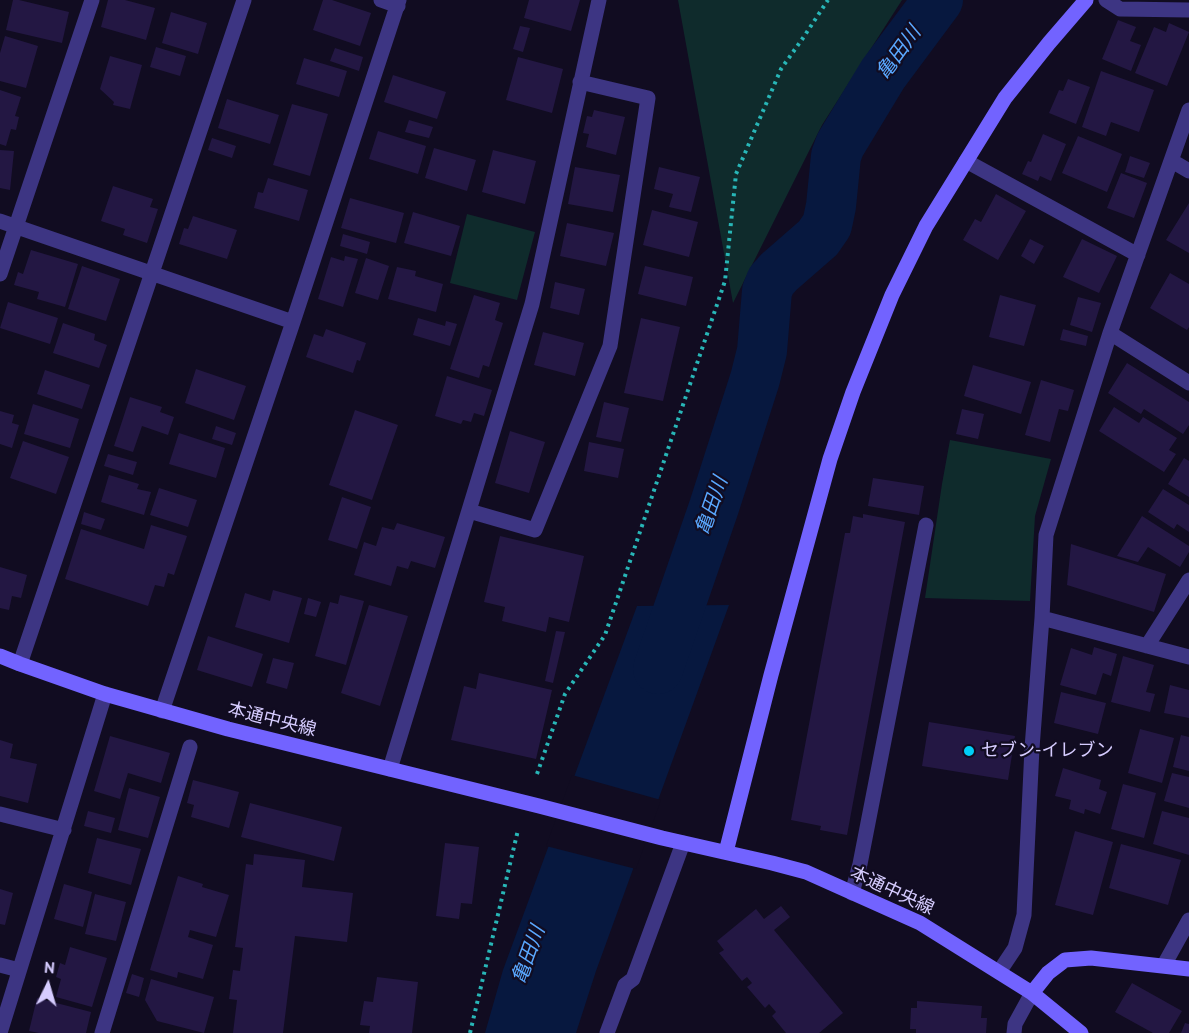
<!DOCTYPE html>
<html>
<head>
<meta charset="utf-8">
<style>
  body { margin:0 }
  #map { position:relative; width:1189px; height:1033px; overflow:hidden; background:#110c21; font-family:"PT Sans",sans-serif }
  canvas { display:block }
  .north { position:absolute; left:18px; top:955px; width:60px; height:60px; -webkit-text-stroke:4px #110c21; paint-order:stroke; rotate:5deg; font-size:16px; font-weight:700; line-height:24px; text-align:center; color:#d6ccff }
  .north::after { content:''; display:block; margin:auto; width:21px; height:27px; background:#d6ccff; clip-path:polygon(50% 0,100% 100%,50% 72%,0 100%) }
</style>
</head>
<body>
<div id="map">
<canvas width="1189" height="1033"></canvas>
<div class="north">N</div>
</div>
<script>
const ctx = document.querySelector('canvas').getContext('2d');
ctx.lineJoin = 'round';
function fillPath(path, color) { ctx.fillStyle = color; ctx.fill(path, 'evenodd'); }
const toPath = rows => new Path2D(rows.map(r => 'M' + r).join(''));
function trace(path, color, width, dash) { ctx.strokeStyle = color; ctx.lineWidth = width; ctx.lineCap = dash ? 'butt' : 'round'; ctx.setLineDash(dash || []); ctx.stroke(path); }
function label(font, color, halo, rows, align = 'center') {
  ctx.font = font + ' "PT Sans","Noto Sans JP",sans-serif'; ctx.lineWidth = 4.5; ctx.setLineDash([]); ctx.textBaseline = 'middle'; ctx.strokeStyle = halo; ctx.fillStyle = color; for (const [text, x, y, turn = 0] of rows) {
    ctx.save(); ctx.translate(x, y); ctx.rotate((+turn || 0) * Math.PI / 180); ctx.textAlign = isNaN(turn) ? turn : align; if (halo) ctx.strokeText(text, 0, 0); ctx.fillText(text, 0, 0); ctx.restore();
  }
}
fillPath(toPath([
  [678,0,902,0,822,125,733,303],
  [467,214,535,232,517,300,450,283],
  [950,440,1051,459,1035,516,1030,601,925,598,942,484]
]), '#0f2b2c');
fillPath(toPath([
  [729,605,596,971,576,1033,485,1033,503,970,637,606]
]), '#07183f');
fillPath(toPath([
  [572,775,661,800,636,869,546,846]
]), '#110c21');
trace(toPath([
  [658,669,714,507,755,379,762,351,767,291,771,281,779,272,818,238,827,225,831,206,836,156,840,145,883,74,938,0]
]), '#07183f', 50);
fillPath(toPath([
  [13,0,19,0,69,12,62,43,6,30],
  [108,0,125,0,155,8,146,40,101,27],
  [323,0,332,0,371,13,360,46,313,30],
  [529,0,580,0,571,31,524,18],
  [171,12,207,23,198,54,162,43],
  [1118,20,1136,27,1130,41,1141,45,1131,71,1102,59],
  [1169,23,1189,32,1167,86,1135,73,1154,27,1166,32],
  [520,26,530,28,523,52,513,49],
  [5,36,38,46,26,88,0,81,0,53],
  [156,47,186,56,180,76,150,67],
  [335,48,363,57,359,71,330,61],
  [110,56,142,65,130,109,113,105,114,102,100,89],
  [518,57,563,69,552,113,506,100],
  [304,58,347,71,339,97,296,84],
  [1101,71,1154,90,1139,132,1111,122,1106,136,1082,127],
  [393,75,446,92,437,119,384,102],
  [1068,79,1090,87,1076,124,1049,113,1059,90,1063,91],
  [0,90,21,97,15,116,19,117,16,130,11,129,6,146,0,144],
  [227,99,279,115,270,144,218,128],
  [292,104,328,114,310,176,273,165],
  [594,110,625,117,616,155,586,147,589,134,583,133,587,116,592,117],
  [409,120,433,127,429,138,405,132],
  [378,131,426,146,418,174,369,159],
  [1043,134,1066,144,1051,181,1040,176,1038,181,1022,174,1028,161,1031,162],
  [1078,136,1122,154,1107,192,1062,173],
  [212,138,236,146,232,158,208,150],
  [434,148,476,160,467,191,425,178],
  [0,150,14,151,10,190,0,188],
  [493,150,536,161,525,204,482,192],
  [1130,156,1150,163,1144,178,1125,172],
  [575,167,620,175,613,212,568,204],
  [659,167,700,177,691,212,669,207,673,194,654,189],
  [1121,173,1147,183,1134,218,1107,208],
  [268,178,308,190,299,221,254,208,258,192,263,193],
  [113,186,153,199,150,207,158,209,147,243,123,235,125,229,101,221],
  [996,194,1026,211,998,260,963,240,975,219,981,222],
  [350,198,404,213,396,243,341,228],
  [1189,203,1189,253,1166,240],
  [652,210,698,222,689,257,643,245],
  [413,212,460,226,451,256,404,243],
  [193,216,237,230,227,259,179,244,184,228,188,229],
  [567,223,614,233,606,266,560,256],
  [343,234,370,242,367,254,340,246],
  [1030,239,1044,246,1034,264,1021,256],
  [1082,239,1117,256,1099,293,1063,277],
  [31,250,78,264,65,307,37,299,39,292,14,285,18,272,23,274],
  [345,256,358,259,343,307,318,299,331,257,344,261],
  [366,258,389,266,378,300,355,293],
  [82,266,120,279,106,321,68,309],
  [645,266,693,277,686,306,638,294],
  [397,267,416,271,415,276,443,284,436,312,388,299],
  [1170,273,1189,284,1189,327,1187,330,1150,308],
  [555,282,585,289,579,315,550,308],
  [474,295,500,303,495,320,503,323,489,367,483,365,479,378,450,369],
  [1000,295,1036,305,1024,346,989,337],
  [1078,297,1101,303,1092,332,1070,325],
  [8,302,58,318,50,344,0,328],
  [418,318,445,326,446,321,457,324,450,346,413,335],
  [641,318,680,327,663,401,624,393],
  [63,323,95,334,94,340,107,345,99,368,53,353],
  [326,329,366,343,360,361,357,360,353,373,306,357,314,334,323,337],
  [1063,329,1088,336,1086,346,1060,340],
  [543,332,584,343,575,376,534,365],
  [1127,363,1189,402,1189,425,1183,434,1144,409,1141,414,1108,393],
  [973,365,1031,382,1021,414,964,396],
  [196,369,246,386,234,420,185,403],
  [45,370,90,385,82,409,37,394],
  [447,376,492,390,484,416,474,413,471,422,463,420,461,424,435,416],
  [1041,380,1074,390,1068,411,1059,409,1050,442,1025,435],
  [130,397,162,407,160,412,174,417,168,435,142,426,133,452,114,446],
  [604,402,629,408,621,442,596,437],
  [33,404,79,419,70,448,24,434],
  [1114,407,1139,423,1143,417,1177,438,1169,450,1176,454,1164,472,1099,431],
  [962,409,984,414,978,439,956,434],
  [355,410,398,425,372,500,329,485],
  [0,411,14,415,12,423,19,425,12,448,0,444],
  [216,426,236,433,232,445,212,439],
  [510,431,545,442,529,493,495,483],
  [179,433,225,448,216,478,169,464],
  [23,441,69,457,56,494,10,478],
  [589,442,624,449,618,478,584,471],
  [108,454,137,462,133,475,104,466],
  [1184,458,1189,461,1189,497,1168,484],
  [109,475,139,484,137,489,151,492,144,515,101,502],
  [873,478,924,486,919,515,868,506],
  [159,488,197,500,188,527,150,515],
  [1163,489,1189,505,1189,532,1177,524,1174,529,1148,512],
  [342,497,371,507,357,549,328,540],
  [84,512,105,519,101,530,81,524],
  [863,514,905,522,847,835,820,830,821,826,791,820,845,533,850,533,853,516,863,518],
  [1142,516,1189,546,1189,552,1180,567,1148,547,1138,562,1117,556],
  [397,523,445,537,435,568,411,561,408,569,397,566,391,586,354,575,364,542,376,546,382,527,394,530],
  [151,525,187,536,174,575,168,573,164,587,155,585,148,606,65,579,81,529,144,549],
  [500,536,584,556,569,622,549,617,546,632,502,621,505,607,484,602],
  [1071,544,1166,574,1154,612,1067,585],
  [0,567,27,575,21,598,12,596,9,610,0,608],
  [273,590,302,598,289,643,235,627,245,593,270,601],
  [340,595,364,601,346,665,315,656,330,602,338,604],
  [308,598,321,602,316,617,304,614],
  [369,605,408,616,380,706,341,693],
  [556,631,565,632,553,683,545,681],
  [208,636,263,654,252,687,197,670],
  [1094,647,1117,654,1111,676,1103,673,1096,695,1060,685,1071,648,1092,655],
  [1123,656,1154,665,1146,692,1155,694,1150,712,1111,702],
  [273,658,294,663,287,689,266,683],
  [479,673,552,690,536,759,451,740,464,686,476,689],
  [1170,685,1189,690,1189,718,1164,713],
  [1061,692,1106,703,1098,734,1054,723],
  [929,722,1015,736,1008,780,922,766],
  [1140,729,1174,738,1162,783,1128,773],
  [1181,735,1189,737,1189,771,1173,767],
  [110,736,170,753,161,783,128,773,120,799,94,791],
  [0,740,13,744,10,758,37,764,28,803,0,796],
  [1063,768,1101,780,1099,789,1107,792,1100,814,1085,809,1084,814,1069,809,1071,800,1055,796],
  [1172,773,1189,777,1189,808,1164,801],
  [193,780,239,792,229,828,191,817,194,805,187,803],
  [1123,784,1156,793,1144,838,1111,829],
  [129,788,160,797,148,838,118,830],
  [250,803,342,827,334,861,241,837],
  [88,811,115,818,111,833,84,826],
  [1162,811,1189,818,1189,855,1153,844],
  [1075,831,1113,842,1093,915,1055,905],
  [97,838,141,849,131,885,88,873],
  [445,843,479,847,472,904,461,903,459,919,436,916],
  [1121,844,1181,860,1168,905,1109,888],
  [254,854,305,860,302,887,353,893,347,942,295,936,283,1033,233,1033,237,1000,229,999,233,970,240,971,243,948,235,947,246,864,253,865],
  [178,876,203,884,202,887,229,895,216,937,190,930,188,937,213,945,203,979,178,972,177,978,150,970],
  [64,884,92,892,83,927,54,919],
  [0,889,13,893,5,925,0,924],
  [95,894,126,902,116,941,85,934],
  [781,906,790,917,774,930,843,1013,819,1033,786,1033,772,1016,776,1012,769,1004,765,1008,747,987,752,983,747,977,742,981,719,953,724,950,717,941,756,909,764,919],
  [70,947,107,958,92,1007,56,997,61,979,56,977,60,963,65,965],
  [132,974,144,978,139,997,126,993],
  [377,977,418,982,412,1033,369,1033,370,1026,360,1025,364,1001,373,1002],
  [151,979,214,997,204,1033,157,1021,145,1000],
  [1132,983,1182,1011,1169,1033,1153,1033,1115,1012],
  [37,998,91,1012,86,1033,39,1033,29,1031],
  [917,1001,982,1006,981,1018,987,1018,986,1033,916,1033,916,1029,910,1029,911,1008,917,1008],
  [1185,1023,1189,1024,1189,1033,1181,1033]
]), '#231743');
trace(toPath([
  [537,774,565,694,605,635,725,281,736,174,781,69,803,38,828,0],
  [470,1033,518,830]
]), '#28b6b7', 4, [3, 4.5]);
trace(toPath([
  [607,1033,625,985,633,979,683,843]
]), '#3d3583', 15);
trace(toPath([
  [381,0,398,6],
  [1106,0,1120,9,1189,10],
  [966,161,1138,255],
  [1172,161,1189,171],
  [0,221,293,322],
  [0,274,92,0],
  [1110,333,1189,383],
  [469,511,535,530,610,346,648,98,580,82],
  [1042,618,1189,657],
  [1147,646,1189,580],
  [20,664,244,0],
  [162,711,293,322,399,0],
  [390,769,532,304,599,0],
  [0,814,64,830],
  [852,893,860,864,926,525],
  [0,965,19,970],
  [1164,965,1189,920],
  [999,972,1015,948,1024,915,1032,748,1042,618,1046,535,1110,333,1189,110],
  [0,1033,105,694],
  [102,1033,190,747],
  [1014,1033,1015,1024,1032,993]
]), '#3d3583', 15);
trace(toPath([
  [0,656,20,664,105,694,228,729,539,806,662,838,772,863,806,872,920,923,1032,993,1081,1033],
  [726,852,771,675,830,459,853,392,892,295,926,226,1005,98,1049,43,1086,0],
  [1032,993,1048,973,1065,960,1091,958,1189,969]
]), '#7263ff', 15);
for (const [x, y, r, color] of [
  [969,751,6,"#00cef7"]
]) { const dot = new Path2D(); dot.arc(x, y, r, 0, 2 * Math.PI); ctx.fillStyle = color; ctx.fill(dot); trace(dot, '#110c21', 2); }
label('18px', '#d6ccff', '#110c21', [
  ["本通中央線",272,720,14],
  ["本通中央線",892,891,25]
]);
label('18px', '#d6ccff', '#110c21', [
  ["セブン-イレブン",981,751]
], 'left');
label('italic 20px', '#5aa8ff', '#110c21', [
  ["亀田川",899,53,-54],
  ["亀田川",712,506,-71],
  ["亀田川",529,955,-70]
]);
</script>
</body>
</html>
